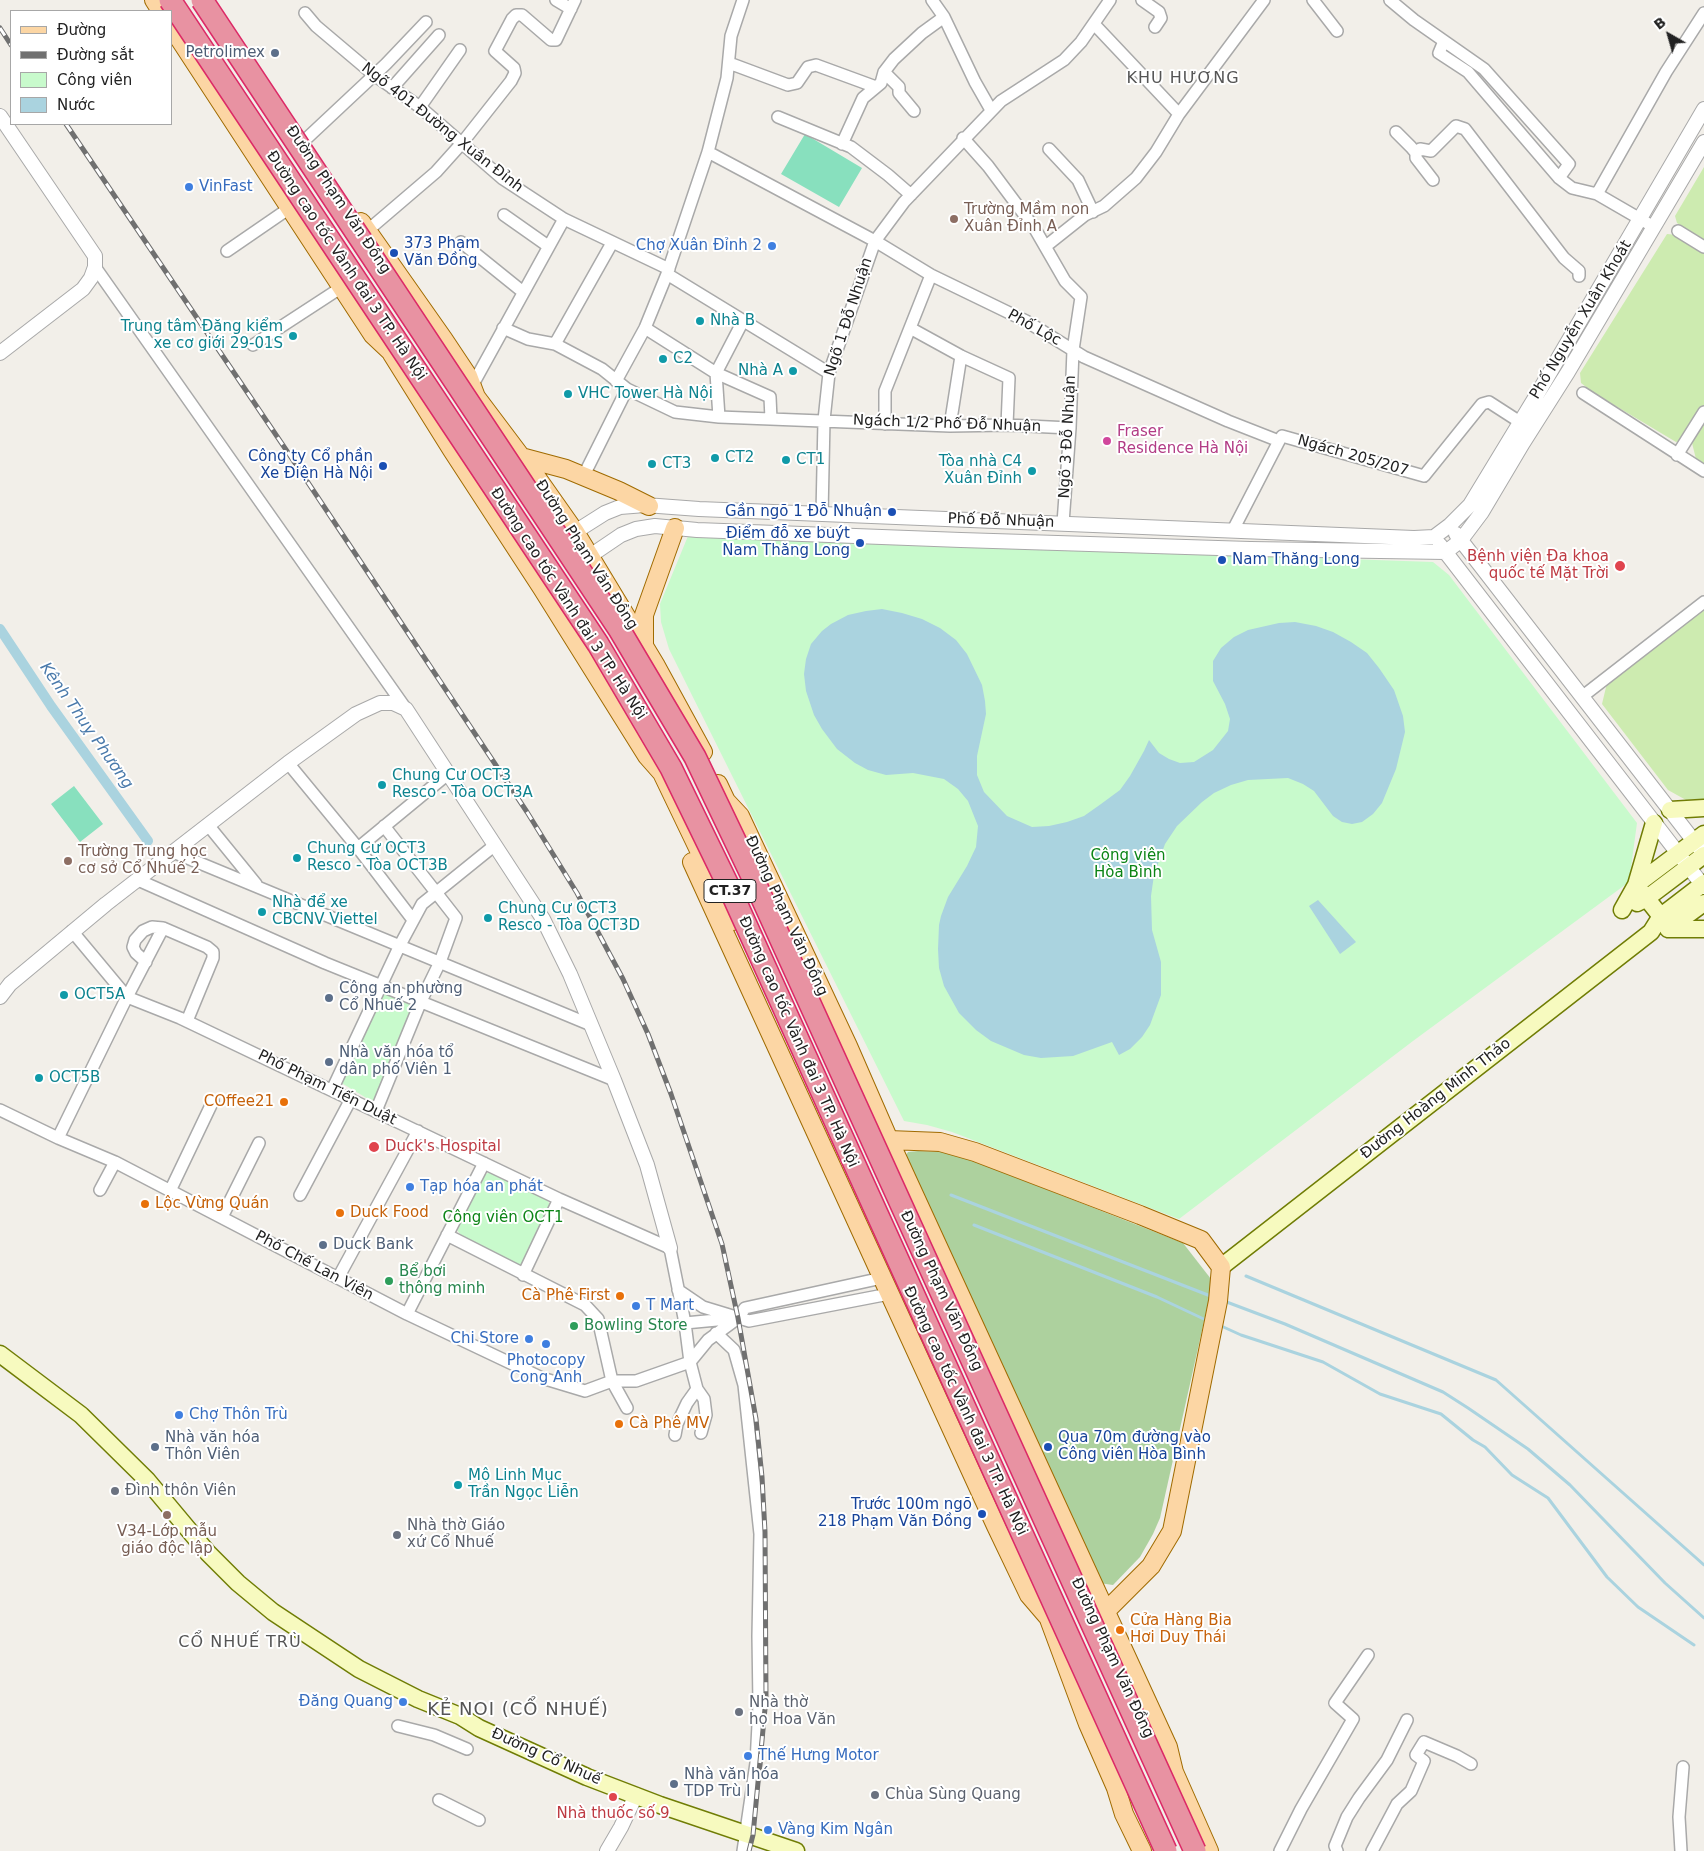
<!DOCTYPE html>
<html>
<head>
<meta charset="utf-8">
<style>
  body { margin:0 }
  #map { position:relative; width:1704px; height:1851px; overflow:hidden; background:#f2efe9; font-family:"DejaVu Sans",sans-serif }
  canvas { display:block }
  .legend { position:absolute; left:10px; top:10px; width:162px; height:115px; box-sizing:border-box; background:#fff; border:1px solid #a7a7a7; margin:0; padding:6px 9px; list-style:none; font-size:15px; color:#222 }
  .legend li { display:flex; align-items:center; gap:10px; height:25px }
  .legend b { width:25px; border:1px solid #a7a7a7 }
  .north { position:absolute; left:1644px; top:10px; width:50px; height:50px; -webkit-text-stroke:4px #fff; paint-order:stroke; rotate:322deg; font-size:14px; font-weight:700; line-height:20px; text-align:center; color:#222 }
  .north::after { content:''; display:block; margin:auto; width:18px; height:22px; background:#222; clip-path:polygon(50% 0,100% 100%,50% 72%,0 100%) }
</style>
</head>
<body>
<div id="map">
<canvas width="1704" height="1851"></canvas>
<ul class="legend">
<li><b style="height:6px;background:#fcd6a4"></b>Đường</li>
<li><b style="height:6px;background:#707070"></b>Đường sắt</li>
<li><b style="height:14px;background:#c8facc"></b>Công viên</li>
<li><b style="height:14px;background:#aad3df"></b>Nước</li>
</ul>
<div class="north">B</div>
</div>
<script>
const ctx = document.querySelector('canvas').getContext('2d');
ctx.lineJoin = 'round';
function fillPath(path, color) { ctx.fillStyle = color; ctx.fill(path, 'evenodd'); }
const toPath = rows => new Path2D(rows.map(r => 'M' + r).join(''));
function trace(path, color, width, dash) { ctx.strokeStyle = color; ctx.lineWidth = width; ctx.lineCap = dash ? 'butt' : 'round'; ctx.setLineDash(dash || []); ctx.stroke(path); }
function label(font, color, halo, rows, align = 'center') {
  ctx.font = font + ' "DejaVu Sans",sans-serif'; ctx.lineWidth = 4; ctx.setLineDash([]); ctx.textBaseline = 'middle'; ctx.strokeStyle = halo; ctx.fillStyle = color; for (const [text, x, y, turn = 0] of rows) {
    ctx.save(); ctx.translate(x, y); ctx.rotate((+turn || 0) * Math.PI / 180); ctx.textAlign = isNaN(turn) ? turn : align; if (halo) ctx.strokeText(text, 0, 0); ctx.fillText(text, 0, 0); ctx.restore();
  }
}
fillPath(toPath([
  [1704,167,1704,241,1677,223,1675,216],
  [1667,234,1678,235,1704,253,1704,408,1685,440,1676,442,1594,393,1581,383,1580,373],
  [1704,423,1704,464,1696,459,1692,443],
  [1704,607,1704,799,1686,800,1668,790,1602,704,1607,683]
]), '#cdebb0');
fillPath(toPath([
  [918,1151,944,1152,969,1159,1183,1243,1211,1279,1211,1290,1160,1518,1153,1534,1140,1557,1113,1585,1099,1583,904,1158,908,1152]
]), '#add19e');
fillPath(toPath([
  [688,536,1433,562,1449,575,1637,823,1629,882,1413,1041,1179,1219,952,1132,927,1125,904,1121,669,649,661,622,660,604],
  [384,989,418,1004,373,1102,340,1082],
  [488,1173,493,1173,545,1197,549,1203,550,1208,521,1264,515,1265,466,1242,457,1230,481,1177]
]), '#c8facc');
fillPath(toPath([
  [805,134,862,168,839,207,781,174],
  [74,786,103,824,80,842,51,804]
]), '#88e0be');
fillPath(toPath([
  [882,609,902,613,922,619,940,628,956,640,967,654,982,685,985,701,986,714,977,756,977,775,984,792,1007,816,1032,827,1049,826,1067,822,1084,816,1101,804,1120,790,1130,776,1144,751,1149,740,1159,753,1169,759,1180,763,1194,762,1213,750,1228,731,1230,719,1225,704,1213,681,1213,661,1221,648,1234,637,1248,630,1279,623,1295,622,1316,626,1333,632,1351,642,1367,653,1379,668,1394,690,1403,716,1405,732,1396,769,1382,803,1373,814,1362,822,1352,824,1342,822,1333,816,1314,791,1303,784,1288,778,1248,780,1231,785,1214,793,1202,802,1177,826,1165,844,1154,875,1151,896,1152,930,1161,962,1161,995,1150,1025,1142,1037,1130,1049,1119,1055,1112,1042,1073,1056,1041,1058,1024,1055,991,1041,976,1030,959,1013,944,986,939,968,938,949,939,925,941,916,948,897,967,866,976,847,978,826,968,801,958,789,944,779,913,773,886,775,868,770,855,763,837,749,822,729,814,715,806,691,804,674,806,659,811,644,822,631,831,624,848,615,866,611],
  [1318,900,1356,942,1340,954,1309,906]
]), '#aad3df');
trace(toPath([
  [951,1195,1213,1297],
  [974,1225,1157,1297,1208,1321],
  [1246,1276,1496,1380,1704,1565],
  [1224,1301,1285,1324,1443,1392,1468,1408,1528,1449,1570,1485,1665,1583,1704,1618],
  [1219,1325,1241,1335,1323,1362,1380,1394,1441,1414,1473,1440,1485,1447,1512,1475,1548,1498,1607,1577,1638,1607,1694,1645]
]), '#aad3df', 3);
trace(toPath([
  [0,629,51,706,148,841]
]), '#aad3df', 10);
const minor = toPath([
  [556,0,571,9],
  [743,0,731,36,727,78,708,152,667,274,829,373],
  [932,0,944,17,975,82,991,110],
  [1142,0,1159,12,1161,18,1155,27],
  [1313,0,1337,31],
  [1390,0,1414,20,1444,41,1439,53,1468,72,1559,178,1572,188,1597,194,1654,227],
  [305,13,316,26,374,75,420,107,503,179,564,219,669,269],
  [1094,24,1179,114],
  [1444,41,1484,69,1569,164,1559,178],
  [729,63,788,85,797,83,808,67,816,65,876,87],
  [884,72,899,87,899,93,914,111],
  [392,88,439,35],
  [420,107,460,50],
  [778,117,851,147,888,175,911,195],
  [1396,132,1411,147,1416,153,1416,158,1433,180],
  [963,138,988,166,1035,229,1065,281,1081,297,1073,350,1070,428,1063,523],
  [306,139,386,64,426,22],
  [842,144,863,98,881,83,884,72,894,59,922,33,944,17],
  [1049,149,1078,180,1093,212],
  [708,152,875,241,931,275,1026,321,1084,357,1228,421,1279,441,1233,530],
  [1416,153,1420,149,1431,151,1456,126,1465,129,1564,258,1579,271,1579,276],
  [1597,194,1666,72,1704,13],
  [504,215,548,246],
  [367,231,436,172,462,143,511,81,515,73,514,68,495,51,512,19,516,15,522,15,551,40,556,40,575,0],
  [1678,231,1704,247],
  [461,242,523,292],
  [1046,246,1085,215,1104,206,1136,178,1156,152,1179,114,1264,0],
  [227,251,291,207],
  [95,267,406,709],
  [503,328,528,339,555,344,602,369,627,389,675,412,719,417,950,426,1007,425,1070,428],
  [645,328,716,373,770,397,771,419],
  [910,328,961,356,1009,378,1007,425],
  [555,344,612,243],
  [253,345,342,287],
  [616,381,645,328,667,274],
  [472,386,564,219],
  [1583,393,1704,471],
  [719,417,716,373,743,321],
  [885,424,885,391,931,275],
  [950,426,961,356],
  [1282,436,1424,476,1482,404,1489,402,1520,422],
  [1677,455,1704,412],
  [583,477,627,389],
  [822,514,824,420,829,373,875,241,904,202,1001,101,1064,60,1081,42,1110,0],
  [1583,696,1704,602],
  [288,763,358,848,413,920],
  [208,825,256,884],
  [358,848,449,773],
  [173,852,591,1025],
  [138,880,325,963,614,1080],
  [72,931,127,997,180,1018,559,1199,670,1248,685,1323],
  [146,962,136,953,133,947,135,940,143,931,152,927,163,928,207,947,213,952,213,958,187,1021],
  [332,1090,400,945,422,904,495,845],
  [0,1110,58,1138,115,1162,407,1314,542,1378,585,1391,612,1381,636,1381,690,1362,685,1323,738,1318],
  [376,1111,421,1001,440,962,456,918,384,826],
  [58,1138,127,997,163,928],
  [100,1190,115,1162],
  [170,1191,213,1101],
  [300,1195,351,1099],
  [222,1217,259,1143],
  [447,1235,585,1305,598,1319,612,1381,627,1408],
  [523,1275,559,1199],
  [338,1278,418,1131],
  [678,1290,703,1307,749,1321,889,1294],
  [407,1314,484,1163],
  [716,1333,734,1350,744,1385,760,1534,758,1636,759,1705,756,1763,743,1851],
  [701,1433,706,1415,704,1399,697,1389,690,1362,708,1340,738,1318,745,1308,882,1278],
  [675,1435,677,1424,687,1403,697,1389],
  [398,1726,434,1735,467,1749],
  [439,1800,479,1820],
  [1280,1851,1301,1809,1353,1719,1335,1703,1368,1655],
  [1337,1851,1335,1846,1347,1817,1359,1798,1387,1760,1407,1720],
  [1372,1851,1397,1804,1411,1791,1424,1761,1416,1755,1424,1742,1457,1756,1471,1764],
  [1681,1851,1679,1817,1683,1767]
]);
const tertiary = toPath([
  [0,116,95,256,95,267,91,278,83,289,0,353],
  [575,532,605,513,620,507,645,505,699,509,1414,538,1434,537],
  [1456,534,1700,849],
  [1434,537,1450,525,1470,505,1535,398,1704,109],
  [1440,545,1704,887],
  [1446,552,1461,540,1482,512,1523,443,1568,372,1704,142],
  [590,556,621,535,636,529,655,526,697,530,961,540,1250,549,1446,552],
  [0,997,10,984,106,904,288,763,356,714,380,703,393,703,406,709,543,919,570,974,614,1080,647,1165,670,1248],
  [607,1851,621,1827,636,1795]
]);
const secondary = toPath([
  [1670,810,1704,808],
  [1654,823,1636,885,1671,929,1704,929],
  [1637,903,1647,898,1704,855],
  [1622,910,1636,885,1704,834],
  [1668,929,1704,903],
  [1221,1267,1651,932,1661,916,1704,883],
  [0,1354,81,1415,147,1480,208,1553,238,1583,273,1612,359,1669,418,1699,460,1716,479,1728,587,1777,660,1805,796,1851]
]);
const primary = toPath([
  [154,0,161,11],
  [171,26,373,335,390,351],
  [361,222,444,340,468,376,476,397,537,478,575,532,656,666,703,752],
  [385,334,392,354,452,450,542,588,647,756,662,773,733,921],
  [521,457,566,469,619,491,649,506],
  [644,644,644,615,675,528],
  [718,784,726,801,740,816,848,1046,889,1140,1168,1747,1174,1772,1209,1851],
  [692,862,996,1526,1029,1595,1047,1616],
  [889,1140,940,1142,975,1152,1140,1215,1201,1240,1221,1267,1218,1301,1172,1531,1151,1566,1106,1611],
  [1044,1596,1049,1619,1088,1724,1116,1788,1124,1814,1142,1851]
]);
trace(minor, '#a9a9a9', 14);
trace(tertiary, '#a9a9a9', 16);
trace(secondary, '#707d05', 19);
trace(primary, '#a06b00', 20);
trace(minor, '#fff', 11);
trace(tertiary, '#fff', 14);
trace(secondary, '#f7fabf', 16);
trace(primary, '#fcd6a4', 18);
const rail = toPath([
  [0,28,11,45],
  [66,124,297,466,527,812,577,893,623,979,648,1034,671,1094,722,1244,738,1318,756,1419,762,1477,765,1532,766,1698,753,1835,749,1851]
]);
trace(rail, '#707070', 5);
trace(rail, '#fff', 3, [9]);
const motorwayBridge = toPath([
  [170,0,598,644,671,768,728,885,1166,1851],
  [202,0,619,629,695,757,751,874,1195,1851]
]);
trace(motorwayBridge, '#dc2a67', 24, []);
trace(motorwayBridge, '#e892a2', 21);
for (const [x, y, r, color] of [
  [275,53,5,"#5c6f8a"],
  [189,187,5,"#3f7fe0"],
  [954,219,5,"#8d6e63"],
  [772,246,5,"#3f7fe0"],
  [394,253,5,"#1a4fb4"],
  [700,321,5,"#0f9aa8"],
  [293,336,5,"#0f9aa8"],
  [663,359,5,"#0f9aa8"],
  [793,371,5,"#0f9aa8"],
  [568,394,5,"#0f9aa8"],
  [1107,441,5,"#d1479c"],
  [715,458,5,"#0f9aa8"],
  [786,460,5,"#0f9aa8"],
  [652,464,5,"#0f9aa8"],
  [383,466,5,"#1a4fb4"],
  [1032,471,5,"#0f9aa8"],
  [892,512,5,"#1a4fb4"],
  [860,543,5,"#1a4fb4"],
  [1222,560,5,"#1a4fb4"],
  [1620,566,6,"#e0444e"],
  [382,785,5,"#0f9aa8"],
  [297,858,5,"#0f9aa8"],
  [68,861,5,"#8d6e63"],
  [262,912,5,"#0f9aa8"],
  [488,918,5,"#0f9aa8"],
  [64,995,5,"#0f9aa8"],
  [329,998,5,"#5c6f8a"],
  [329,1062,5,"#5c6f8a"],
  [39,1078,5,"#0f9aa8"],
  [284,1102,5,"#e8710a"],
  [374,1147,6,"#e0444e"],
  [410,1187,5,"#3f7fe0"],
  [145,1204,5,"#e8710a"],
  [340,1213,5,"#e8710a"],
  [323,1245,5,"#5c6f8a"],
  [389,1281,5,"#2e9e5b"],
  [620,1296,5,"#e8710a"],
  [636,1306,5,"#3f7fe0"],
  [574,1326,5,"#2e9e5b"],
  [529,1339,5,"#3f7fe0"],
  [546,1344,5,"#3f7fe0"],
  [179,1415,5,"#3f7fe0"],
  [619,1424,5,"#e8710a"],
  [155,1447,5,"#5c6f8a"],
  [1048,1447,5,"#1a4fb4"],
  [458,1485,5,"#0f9aa8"],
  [115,1491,5,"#6b7280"],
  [982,1514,5,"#1a4fb4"],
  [167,1515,5,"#8d6e63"],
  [397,1535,5,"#6b7280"],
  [1120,1630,5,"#e8710a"],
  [403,1702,5,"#3f7fe0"],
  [739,1712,5,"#6b7280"],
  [748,1756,5,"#3f7fe0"],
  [674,1784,5,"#5c6f8a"],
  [875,1795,5,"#6b7280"],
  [613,1797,5,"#e0444e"],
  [768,1830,5,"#3f7fe0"]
]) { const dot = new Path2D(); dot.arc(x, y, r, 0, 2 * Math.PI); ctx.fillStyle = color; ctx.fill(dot); trace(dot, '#fff', 2); }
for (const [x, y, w] of [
  [730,891,52]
]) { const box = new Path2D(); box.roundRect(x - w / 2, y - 11.5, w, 23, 4); ctx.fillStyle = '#fff'; ctx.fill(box); trace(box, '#222', 1); }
label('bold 14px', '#222', null, [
  ["CT.37",730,891]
]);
label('15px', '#4e5e75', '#fff', [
  ["Petrolimex",265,53,"right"],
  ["Công an phường",339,989],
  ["Cổ Nhuế 2",339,1006],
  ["Nhà văn hóa tổ",339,1053],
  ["dân phố Viên 1",339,1070],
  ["Duck Bank",333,1245],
  ["Nhà văn hóa",165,1438],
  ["Thôn Viên",165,1455],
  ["Nhà văn hóa",684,1775],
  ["TDP Trù I",684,1792]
], 'left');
label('15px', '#222', '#fff', [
  ["Ngõ 401 Đường Xuân Đỉnh",442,128,38],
  ["Đường Phạm Văn Đồng",338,200,56],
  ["Đường cao tốc Vành đai 3 TP. Hà Nội",346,266,56],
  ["Ngõ 1 Đỗ Nhuận",849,317,-72],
  ["Phố Nguyễn Xuân Khoát",1581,320,-59],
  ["Phố Lộc",1034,328,29],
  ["Ngách 1/2 Phố Đỗ Nhuận",947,424,2],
  ["Ngõ 3 Đỗ Nhuận",1068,437,-87],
  ["Ngách 205/207",1353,456,16],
  ["Phố Đỗ Nhuận",1001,521,2],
  ["Đường Phạm Văn Đồng",586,555,57],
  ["Đường cao tốc Vành đai 3 TP. Hà Nội",568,604,57],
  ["Đường Phạm Văn Đồng",786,916,65],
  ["Đường cao tốc Vành đai 3 TP. Hà Nội",798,1042,66],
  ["Phố Phạm Tiến Duật",327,1088,26],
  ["Đường Hoàng Minh Thảo",1436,1099,-38],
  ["Phố Chế Lan Viên",314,1266,28],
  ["Đường Phạm Văn Đồng",941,1291,65],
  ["Đường cao tốc Vành đai 3 TP. Hà Nội",965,1411,65],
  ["Đường Phạm Văn Đồng",1112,1658,65],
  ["Đường Cổ Nhuế",546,1757,24]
]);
label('15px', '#366cbe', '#fff', [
  ["VinFast",199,187],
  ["Chợ Xuân Đỉnh 2",762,246,"right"],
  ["Tạp hóa an phát",420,1187],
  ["T Mart",646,1306],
  ["Chi Store",519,1339,"right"],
  ["Photocopy",546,1361,"center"],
  ["Cong Anh",546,1378,"center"],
  ["Chợ Thôn Trù",189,1415],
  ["Đăng Quang",393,1702,"right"],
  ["Thế Hưng Motor",758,1756],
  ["Vàng Kim Ngân",778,1830]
], 'left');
label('15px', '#785e54', '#fff', [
  ["Trường Mầm non",964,210],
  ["Xuân Đỉnh A",964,227],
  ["Trường Trung học",78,852],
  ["cơ sở Cổ Nhuế 2",78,869],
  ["V34-Lớp mẫu",167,1532,"center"],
  ["giáo độc lập",167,1549,"center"]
], 'left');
label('15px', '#164399', '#fff', [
  ["373 Phạm",404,244,"left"],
  ["Văn Đồng",404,261,"left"],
  ["Công ty Cổ phần",373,457],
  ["Xe Điện Hà Nội",373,474],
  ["Gần ngõ 1 Đỗ Nhuận",882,512],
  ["Điểm đỗ xe buýt",850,534],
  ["Nam Thăng Long",850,551],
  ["Nam Thăng Long",1232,560,"left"],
  ["Qua 70m đường vào",1058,1438,"left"],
  ["Công viên Hòa Bình",1058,1455,"left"],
  ["Trước 100m ngõ",972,1505],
  ["218 Phạm Văn Đồng",972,1522]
], 'right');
label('15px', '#0d838f', '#fff', [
  ["Nhà B",710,321],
  ["Trung tâm Đăng kiểm",283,327,"right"],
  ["xe cơ giới 29-01S",283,344,"right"],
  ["C2",673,359],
  ["Nhà A",783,371,"right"],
  ["VHC Tower Hà Nội",578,394],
  ["CT2",725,458],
  ["CT1",796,460],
  ["Tòa nhà C4",1022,462,"right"],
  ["Xuân Đỉnh",1022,479,"right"],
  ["CT3",662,464],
  ["Chung Cư OCT3",392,776],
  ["Resco - Tòa OCT3A",392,793],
  ["Chung Cư OCT3",307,849],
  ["Resco - Tòa OCT3B",307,866],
  ["Nhà để xe",272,903],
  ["CBCNV Viettel",272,920],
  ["Chung Cư OCT3",498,909],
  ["Resco - Tòa OCT3D",498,926],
  ["OCT5A",74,995],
  ["OCT5B",49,1078],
  ["Mộ Linh Mục",468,1476],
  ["Trần Ngọc Liễn",468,1493]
], 'left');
label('15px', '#b23c85', '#fff', [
  ["Fraser",1117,432],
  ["Residence Hà Nội",1117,449]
], 'left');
label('15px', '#be3a42', '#fff', [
  ["Bệnh viện Đa khoa",1609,557],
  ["quốc tế Mặt Trời",1609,574],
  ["Duck's Hospital",385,1147,"left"],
  ["Nhà thuốc số 9",613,1814,"center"]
], 'right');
label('15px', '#0c8416', '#fff', [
  ["Công viên",1128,856],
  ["Hòa Bình",1128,873],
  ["Công viên OCT1",503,1218]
]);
label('15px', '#c56008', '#fff', [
  ["COffee21",274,1102,"right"],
  ["Lộc Vừng Quán",155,1204],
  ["Duck Food",350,1213],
  ["Cà Phê First",610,1296,"right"],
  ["Cà Phê MV",629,1424],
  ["Cửa Hàng Bia",1130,1621],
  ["Hơi Duy Thái",1130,1638]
], 'left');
label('15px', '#27864d', '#fff', [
  ["Bể bơi",399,1272],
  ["thông minh",399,1289],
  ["Bowling Store",584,1326]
], 'left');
label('15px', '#5b616d', '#fff', [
  ["Đình thôn Viên",125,1491],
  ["Nhà thờ Giáo",407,1526],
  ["xứ Cổ Nhuế",407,1543],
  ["Nhà thờ",749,1703],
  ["họ Hoa Văn",749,1720],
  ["Chùa Sùng Quang",885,1795]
], 'left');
ctx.letterSpacing = '1px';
label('16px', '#555', '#fff', [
  ["KHU HƯƠNG",1183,79],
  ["CỔ NHUẾ TRÙ",240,1643]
]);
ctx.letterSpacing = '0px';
label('italic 16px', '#4a7aab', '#fff', [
  ["Kênh Thuỵ Phương",86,726,55]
]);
ctx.letterSpacing = '1px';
label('18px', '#555', '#fff', [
  ["KẺ NOI (CỔ NHUẾ)",518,1710]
]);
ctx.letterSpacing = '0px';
</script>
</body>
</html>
